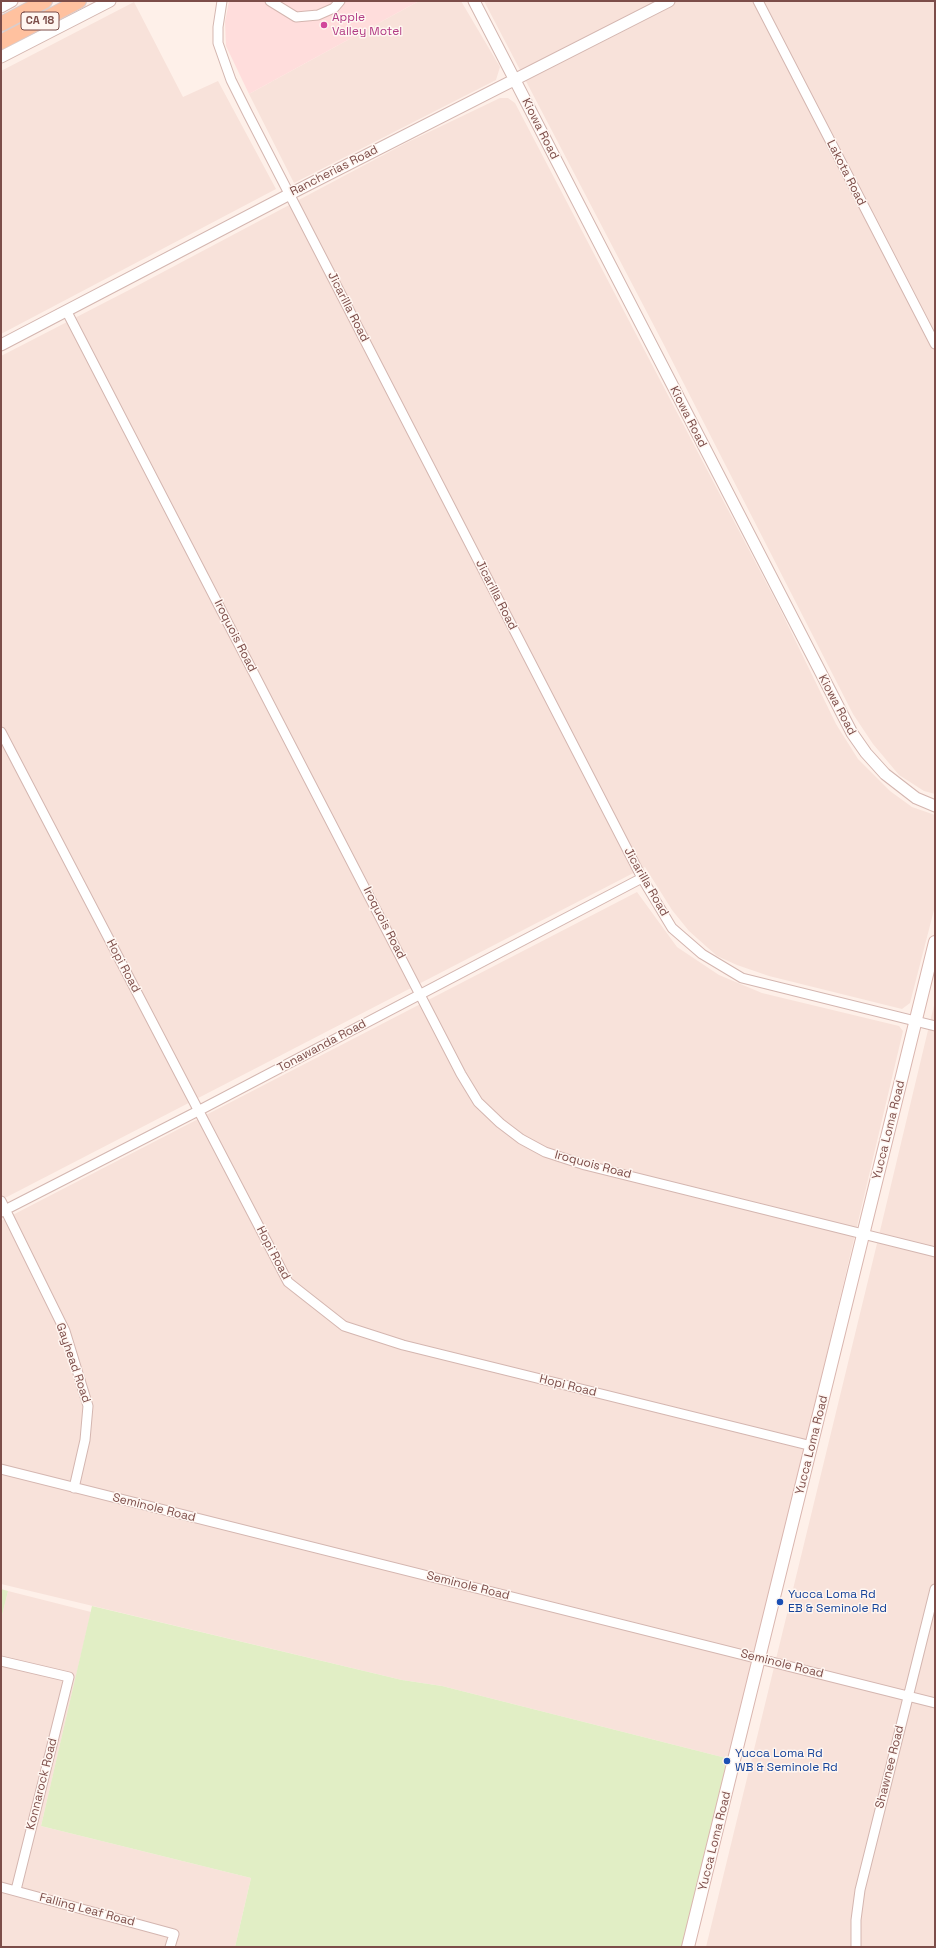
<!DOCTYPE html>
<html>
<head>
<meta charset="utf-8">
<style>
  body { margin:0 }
  #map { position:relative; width:936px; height:1948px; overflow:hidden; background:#fef0e9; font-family:"Space Grotesk",sans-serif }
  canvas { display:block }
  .frame { position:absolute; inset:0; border:2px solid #7c4d49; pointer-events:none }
</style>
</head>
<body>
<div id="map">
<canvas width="936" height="1948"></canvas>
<div class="frame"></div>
</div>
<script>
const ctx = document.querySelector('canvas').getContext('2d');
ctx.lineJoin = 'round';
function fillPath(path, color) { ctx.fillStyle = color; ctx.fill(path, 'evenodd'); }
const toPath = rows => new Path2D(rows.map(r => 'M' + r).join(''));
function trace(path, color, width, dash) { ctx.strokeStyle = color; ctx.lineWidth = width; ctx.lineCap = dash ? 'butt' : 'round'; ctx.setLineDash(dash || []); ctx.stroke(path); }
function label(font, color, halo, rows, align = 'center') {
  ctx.font = font + ' "Space Grotesk",sans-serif'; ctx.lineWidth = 3; ctx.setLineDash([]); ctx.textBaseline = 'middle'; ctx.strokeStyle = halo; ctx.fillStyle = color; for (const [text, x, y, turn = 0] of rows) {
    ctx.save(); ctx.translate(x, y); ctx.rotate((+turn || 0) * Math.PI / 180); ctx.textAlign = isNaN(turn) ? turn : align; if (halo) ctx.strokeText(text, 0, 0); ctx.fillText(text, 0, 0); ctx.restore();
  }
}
fillPath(toPath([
  [419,1,461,1,500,67,496,80,294,183,249,94],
  [484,1,935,1,935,794,924,791,899,775,873,744,853,714,663,343],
  [134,2,183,97,218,81,276,189,1,334,1,71],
  [500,98,508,98,515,103,780,609,836,724,858,759,890,791,912,807,935,815,935,906,910,1003,902,1009,769,976,737,965,717,956,689,931,672,910,645,867,1,1200,1,356,131,289,406,143],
  [637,892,677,947,719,975,762,993,899,1026,903,1031,780,1553,730,1759,442,1686,402,1680,1,1584,1,1221],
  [935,1001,935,1947,706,1947,874,1256],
  [8,1591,91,1612,41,1826,251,1878,235,1947,1,1947,1,1619]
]), '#f8e2da');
fillPath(toPath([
  [229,1,419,1,249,94,226,46,225,22]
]), '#ffdddc');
fillPath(toPath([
  [1,1589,8,1591,1,1619],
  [92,1606,402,1680,442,1686,730,1759,682,1947,235,1947,251,1878,41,1826]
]), '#e1eec5');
const minor = toPath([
  [222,1,218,27,218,43,231,80,248,114,642,878,672,928,702,954,742,978,935,1026],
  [270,1,296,17,318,15,334,8,340,1],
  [758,1,935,344],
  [67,312,461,1074,478,1102,500,1123,521,1139,545,1152,585,1165,935,1252],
  [1,732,288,1282,344,1326,403,1345,812,1446],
  [1,1201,65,1331,88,1406,85,1440,74,1488],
  [1,1212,198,1111,642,878],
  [1,1469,935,1703],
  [1,1661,69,1677,16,1890],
  [1,1887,174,1934,170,1947],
  [856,1947,856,1920,860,1890,935,1589]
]);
const tertiary = toPath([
  [474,1,852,733,866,753,885,774,916,798,935,806],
  [1,7,12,1],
  [1,57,110,1],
  [1,345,290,194,669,1]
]);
const secondary = toPath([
  [688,1947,935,942]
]);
const primary = toPath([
  [1,24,45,1],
  [1,42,79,1]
]);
trace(minor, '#d4b6b0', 11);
trace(tertiary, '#d4b6b0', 13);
trace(secondary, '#dab6af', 14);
trace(primary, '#dacdcc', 16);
trace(minor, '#fff', 9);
trace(tertiary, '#fff', 11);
trace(secondary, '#fff', 12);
trace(primary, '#ffc19f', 14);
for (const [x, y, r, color] of [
  [324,25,4,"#d1479c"],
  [780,1602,4,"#1a4fb4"],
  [727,1761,4,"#1a4fb4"]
]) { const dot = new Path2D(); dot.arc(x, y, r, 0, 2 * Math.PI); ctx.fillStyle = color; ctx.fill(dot); trace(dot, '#fff6f1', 1.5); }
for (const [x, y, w] of [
  [40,21,38]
]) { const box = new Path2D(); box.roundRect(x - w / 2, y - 9, w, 18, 3); ctx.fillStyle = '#fff6f1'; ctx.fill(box); trace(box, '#7c4d49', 1); }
label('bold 11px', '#7c4d49', null, [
  ["CA 18",40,21]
]);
label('12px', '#b23c85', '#fff6f1', [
  ["Apple",332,18],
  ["Valley Motel",332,32]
], 'left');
label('12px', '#7c4d49', '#fff6f1', [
  ["Kiowa Road",540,129,63],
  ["Rancherias Road",334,171,-27],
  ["Lakota Road",846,173,63],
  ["Jicarilla Road",348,307,63],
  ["Kiowa Road",688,417,63],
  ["Jicarilla Road",496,595,63],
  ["Iroquois Road",235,636,63],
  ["Kiowa Road",837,705,62],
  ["Jicarilla Road",646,882,60],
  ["Iroquois Road",384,923,63],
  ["Hopi Road",123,966,62],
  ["Tonawanda Road",322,1046,-28],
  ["Yucca Loma Road",889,1130,-76],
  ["Iroquois Road",593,1165,15],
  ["Hopi Road",273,1253,62],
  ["Gayhead Road",73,1363,71],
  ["Hopi Road",568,1386,14],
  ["Yucca Loma Road",812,1445,-76],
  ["Seminole Road",154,1508,14],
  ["Seminole Road",468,1586,14],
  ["Seminole Road",782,1664,14],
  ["Shawnee Road",890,1767,-76],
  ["Konnarock Road",42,1784,-76],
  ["Yucca Loma Road",715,1841,-76],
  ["Falling Leaf Road",87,1910,15]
]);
label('12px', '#164399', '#fff6f1', [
  ["Yucca Loma Rd",788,1595],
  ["EB & Seminole Rd",788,1609],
  ["Yucca Loma Rd",735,1754],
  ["WB & Seminole Rd",735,1768]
], 'left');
</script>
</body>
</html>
